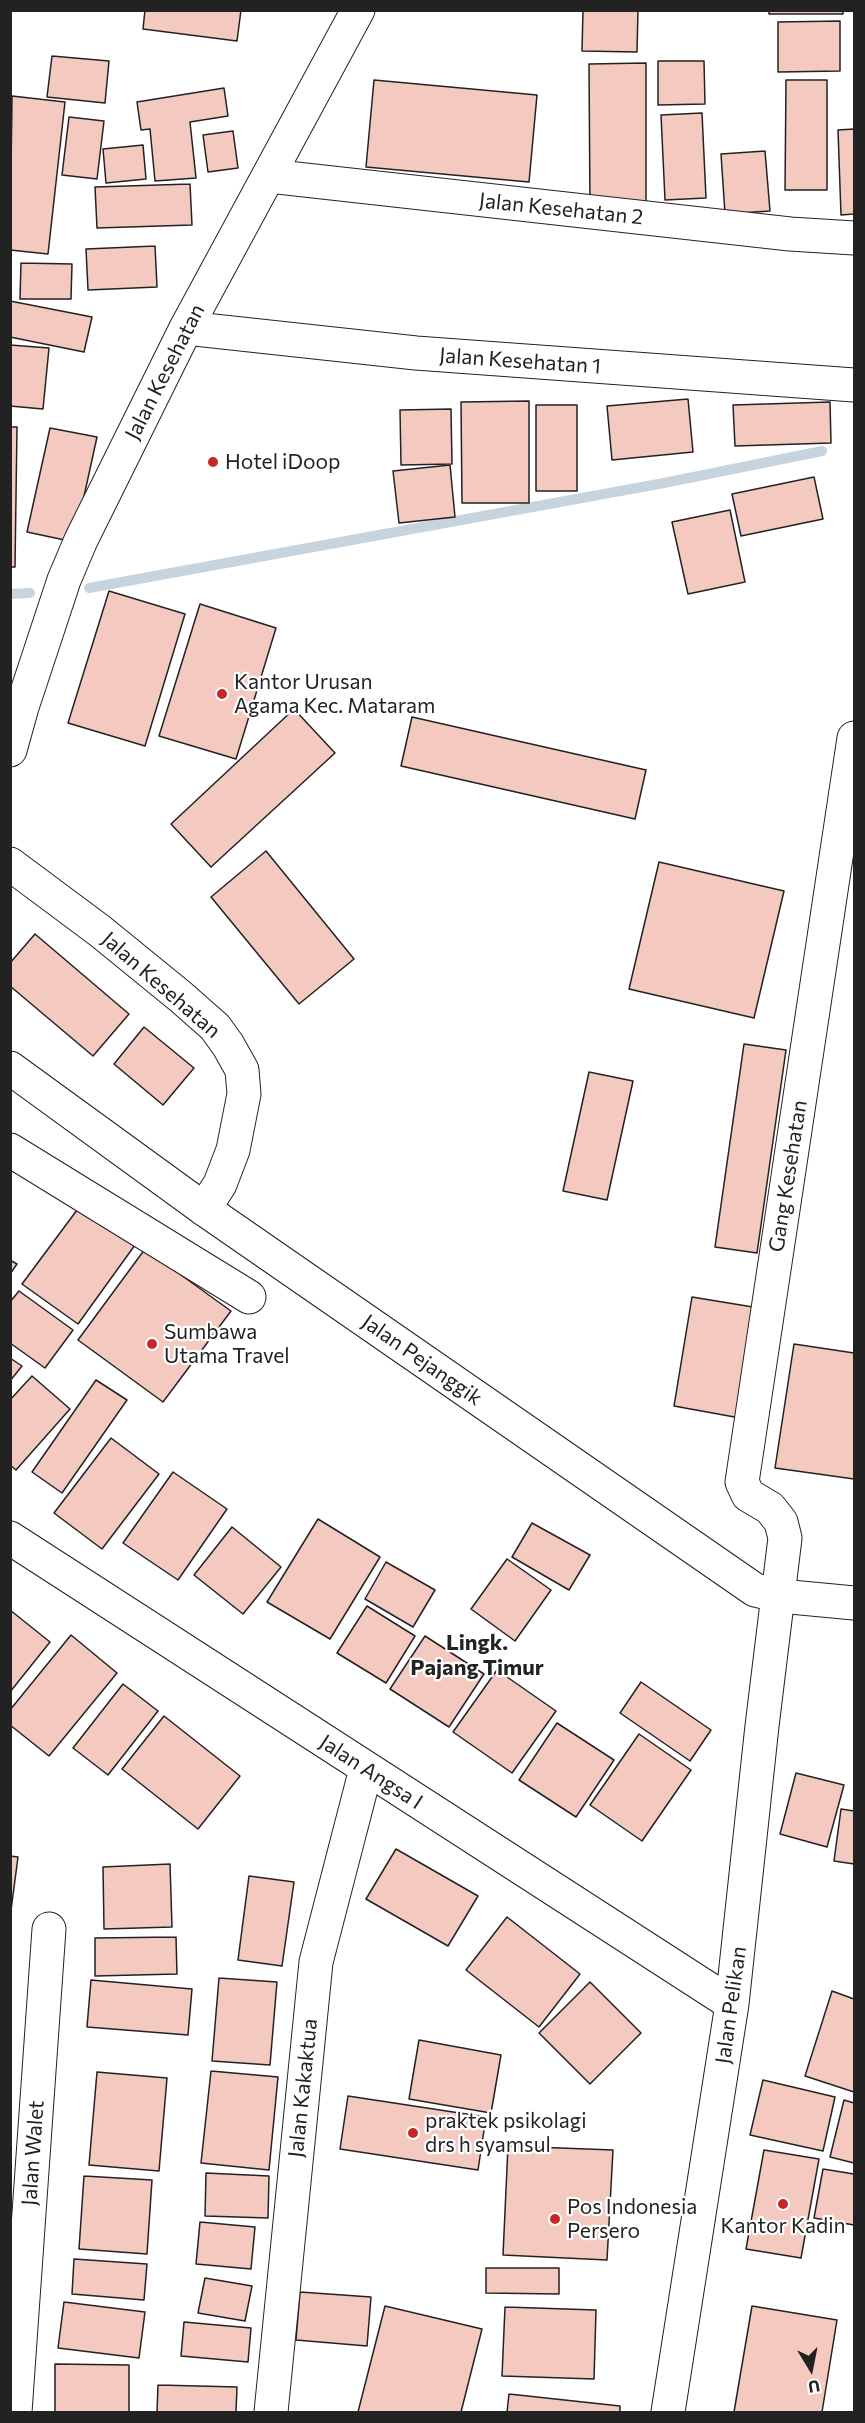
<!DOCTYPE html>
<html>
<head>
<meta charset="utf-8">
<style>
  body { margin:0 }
  #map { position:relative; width:865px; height:2423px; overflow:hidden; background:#fff; font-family:Commissioner,sans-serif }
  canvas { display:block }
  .frame { position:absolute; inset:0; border:12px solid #222; pointer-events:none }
  .north { position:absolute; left:781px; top:2339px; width:60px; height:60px; -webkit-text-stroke:4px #fff; paint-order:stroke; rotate:170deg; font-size:16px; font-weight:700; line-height:24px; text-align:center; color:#222 }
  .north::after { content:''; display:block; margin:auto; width:21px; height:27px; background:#222; clip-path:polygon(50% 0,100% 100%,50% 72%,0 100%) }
</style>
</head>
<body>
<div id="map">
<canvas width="865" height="2423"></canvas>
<div class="frame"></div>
<div class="north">U</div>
</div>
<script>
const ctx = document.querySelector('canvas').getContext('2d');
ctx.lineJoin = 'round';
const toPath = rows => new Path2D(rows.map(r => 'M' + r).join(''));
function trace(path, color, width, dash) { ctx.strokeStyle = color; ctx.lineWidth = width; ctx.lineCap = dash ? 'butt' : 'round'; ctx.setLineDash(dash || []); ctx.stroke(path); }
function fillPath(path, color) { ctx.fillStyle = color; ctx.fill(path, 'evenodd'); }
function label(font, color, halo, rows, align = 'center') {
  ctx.font = font + ' Commissioner,sans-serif'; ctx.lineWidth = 4.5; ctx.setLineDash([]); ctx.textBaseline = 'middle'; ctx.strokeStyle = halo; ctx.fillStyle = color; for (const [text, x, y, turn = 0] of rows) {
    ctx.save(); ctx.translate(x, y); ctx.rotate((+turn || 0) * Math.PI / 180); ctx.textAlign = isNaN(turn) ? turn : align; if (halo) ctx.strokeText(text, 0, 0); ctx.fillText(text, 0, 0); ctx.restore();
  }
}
trace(toPath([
  [89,588,664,483,822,451],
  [10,594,30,593]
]), '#c7d3dd', 10);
const building = toPath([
  [145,10,241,10,237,41,143,29,145,10],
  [583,10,638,10,637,52,582,51,583,10],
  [769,10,843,10,843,14,769,14,769,10],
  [840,21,840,71,778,72,778,22,840,21],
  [52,56,109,61,105,103,47,97,52,56],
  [658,61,704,61,705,104,658,105,658,61],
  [646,63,646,209,590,210,589,64,646,63],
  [374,80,537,95,529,182,366,167,374,80],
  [786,80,827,80,827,190,785,190,786,80],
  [224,88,228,116,190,122,196,178,155,181,150,129,141,130,137,102,224,88],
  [12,96,65,102,48,254,10,250,12,96],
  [702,113,706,198,665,200,661,115,702,113],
  [69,117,104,121,97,179,62,175,69,117],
  [854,129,854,214,841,215,838,130,854,129],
  [233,131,238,168,208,172,203,135,233,131],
  [143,145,146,179,106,183,103,149,143,145],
  [765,151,770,211,725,214,721,154,765,151],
  [190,184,192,225,97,228,95,187,190,184],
  [155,246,157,287,88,290,86,249,155,246],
  [21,263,72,264,71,299,20,299,21,263],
  [10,301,92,317,84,352,10,337,10,301],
  [10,345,49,348,43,409,10,406,10,345],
  [688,399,693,452,612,460,607,406,688,399],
  [529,401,529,503,462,503,461,402,529,401],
  [830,402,831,443,735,446,733,405,830,402],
  [536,405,577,405,577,491,536,491,536,405],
  [451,409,452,464,401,465,400,410,451,409],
  [10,427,17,427,15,567,10,567,10,427],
  [50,428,97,437,74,542,27,532,50,428],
  [450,465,455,517,399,523,393,471,450,465],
  [814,477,823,519,741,536,732,494,814,477],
  [730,510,745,582,688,594,672,522,730,510],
  [109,591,185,614,145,746,68,723,109,591],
  [200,604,276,628,236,759,159,736,200,604],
  [294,709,335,753,211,867,171,824,294,709],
  [412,717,646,770,635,819,401,766,412,717],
  [266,851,354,959,299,1004,211,897,266,851],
  [659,862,784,891,754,1018,629,989,659,862],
  [35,934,129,1014,93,1056,10,986,10,963,35,934],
  [144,1027,194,1068,163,1105,114,1064,144,1027],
  [744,1044,786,1050,757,1253,715,1247,744,1044],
  [589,1072,633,1081,607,1200,563,1191,589,1072],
  [80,1206,135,1245,78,1324,22,1284,80,1206],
  [145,1249,231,1311,163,1402,78,1340,145,1249],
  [10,1260,17,1264,10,1274,10,1260],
  [19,1291,73,1330,45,1368,10,1343,10,1302,19,1291],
  [692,1297,759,1308,740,1418,674,1406,692,1297],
  [794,1344,854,1353,854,1479,775,1468,794,1344],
  [10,1358,22,1366,10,1381,10,1358],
  [32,1376,70,1409,16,1470,10,1465,10,1400,32,1376],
  [96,1380,127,1400,62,1493,32,1472,96,1380],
  [111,1438,159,1474,102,1549,54,1513,111,1438],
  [173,1472,227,1509,178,1580,123,1543,173,1472],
  [318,1519,380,1557,330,1639,267,1602,318,1519],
  [532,1523,590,1555,569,1590,512,1557,532,1523],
  [232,1527,281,1567,243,1614,194,1575,232,1527],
  [507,1559,551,1590,515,1641,471,1609,507,1559],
  [386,1562,435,1590,413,1627,365,1599,386,1562],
  [367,1606,415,1636,386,1683,337,1653,367,1606],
  [10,1610,50,1642,10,1692,10,1610],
  [71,1635,117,1673,49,1756,10,1725,10,1710,71,1635],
  [425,1636,484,1674,449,1727,390,1689,425,1636],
  [497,1670,556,1711,512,1773,453,1732,497,1670],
  [641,1682,711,1730,690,1761,620,1713,641,1682],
  [123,1684,158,1711,108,1775,73,1748,123,1684],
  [164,1716,240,1776,198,1829,122,1769,164,1716],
  [557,1723,614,1760,576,1817,519,1780,557,1723],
  [639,1734,691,1770,642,1841,590,1805,639,1734],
  [796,1773,844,1785,827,1847,780,1834,796,1773],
  [841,1809,854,1811,854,1864,834,1861,841,1809],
  [396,1849,478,1896,448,1946,366,1899,396,1849],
  [10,1856,18,1857,10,1918,10,1856],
  [170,1864,172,1927,104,1929,103,1867,170,1864],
  [249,1876,294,1882,282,1966,238,1960,249,1876],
  [507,1917,580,1974,539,2027,466,1970,507,1917],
  [176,1937,177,1974,95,1976,95,1938,176,1937],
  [219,1978,277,1982,270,2065,212,2061,219,1978],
  [91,1980,192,1989,188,2035,87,2027,91,1980],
  [590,1982,641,2033,590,2084,539,2033,590,1982],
  [832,1991,854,1999,854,2092,805,2076,832,1991],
  [419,2040,501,2055,491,2113,409,2099,419,2040],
  [211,2071,278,2077,269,2170,201,2163,211,2071],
  [97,2072,167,2078,159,2171,89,2165,97,2072],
  [763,2080,835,2097,823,2151,750,2135,763,2080],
  [348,2096,486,2117,478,2170,340,2149,348,2096],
  [844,2100,854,2103,854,2163,830,2157,844,2100],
  [508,2146,613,2150,607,2260,503,2255,508,2146],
  [764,2150,819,2159,801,2258,746,2249,764,2150],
  [823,2169,854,2174,854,2225,814,2218,823,2169],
  [206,2173,269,2176,268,2218,205,2216,206,2173],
  [84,2176,152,2180,147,2254,79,2249,84,2176],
  [200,2222,255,2227,251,2269,196,2264,200,2222],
  [74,2259,147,2264,144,2300,72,2294,74,2259],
  [486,2268,559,2268,559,2294,486,2293,486,2268],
  [205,2278,252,2286,245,2321,198,2313,205,2278],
  [300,2292,371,2297,367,2346,296,2340,300,2292],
  [64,2302,145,2312,139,2358,58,2348,64,2302],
  [385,2306,482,2329,461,2412,358,2412,385,2306],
  [752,2306,837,2320,822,2412,734,2412,752,2306],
  [505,2307,596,2310,594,2379,502,2376,505,2307],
  [184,2322,251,2328,248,2362,181,2356,184,2322],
  [55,2364,129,2365,129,2412,55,2412,55,2364],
  [158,2385,237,2387,236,2412,157,2412,158,2385],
  [509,2394,620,2406,620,2412,507,2412,509,2394]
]);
fillPath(building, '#f3c9c0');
trace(building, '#222', 1.5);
const minor = toPath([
  [269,176,790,234,854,238],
  [186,328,416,353,854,385],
  [10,750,22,707,64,580,81,540,186,328,358,10],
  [10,864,100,931,181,997,215,1027,228,1045,242,1070,244,1094,233,1150,220,1184,204,1209],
  [10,1150,249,1297],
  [10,1538,732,2004],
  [15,2412,49,1929],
  [271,2412,316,1962,366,1769],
  [668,2412,732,2004,762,1726,785,1538,781,1522,770,1508,748,1495,742,1482,854,738]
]);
const major = toPath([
  [10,1068,204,1209,755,1590,780,1596,854,1603]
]);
trace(minor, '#222', 35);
trace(major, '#222', 35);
trace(minor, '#fff', 33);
trace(major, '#fff', 33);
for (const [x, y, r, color] of [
  [213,462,6,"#c62828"],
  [222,694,6,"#c62828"],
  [152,1344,6,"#c62828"],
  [413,2133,6,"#c62828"],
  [783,2204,6,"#c62828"],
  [555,2219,6,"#c62828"]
]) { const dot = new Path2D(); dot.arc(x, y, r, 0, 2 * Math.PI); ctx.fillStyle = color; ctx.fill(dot); trace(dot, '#fff', 2); }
label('21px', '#222', '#fff', [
  ["Jalan Kesehatan 2",561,209,6],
  ["Jalan Kesehatan 1",520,361,4],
  ["Jalan Kesehatan",165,372,-63],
  ["Jalan Kesehatan",161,985,41],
  ["Gang Kesehatan",788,1176,-81],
  ["Jalan Pejanggik",422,1360,35],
  ["Jalan Angsa I",371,1772,33],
  ["Jalan Pelikan",731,2005,-82],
  ["Jalan Kakaktua",303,2088,-84],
  ["Jalan Walet",33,2153,-86]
]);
label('21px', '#222', '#fff', [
  ["Hotel iDoop",225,462],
  ["Kantor Urusan",234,682],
  ["Agama Kec. Mataram",234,706],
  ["Sumbawa",164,1332],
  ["Utama Travel",164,1356],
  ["praktek psikolagi",425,2121],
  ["drs h syamsul",425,2145],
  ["Pos Indonesia",567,2207],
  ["Persero",567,2231],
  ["Kantor Kadin",783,2226,"center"]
], 'left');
label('bold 22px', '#222', '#fff', [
  ["Lingk.",477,1643],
  ["Pajang Timur",477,1668]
]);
</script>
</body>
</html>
